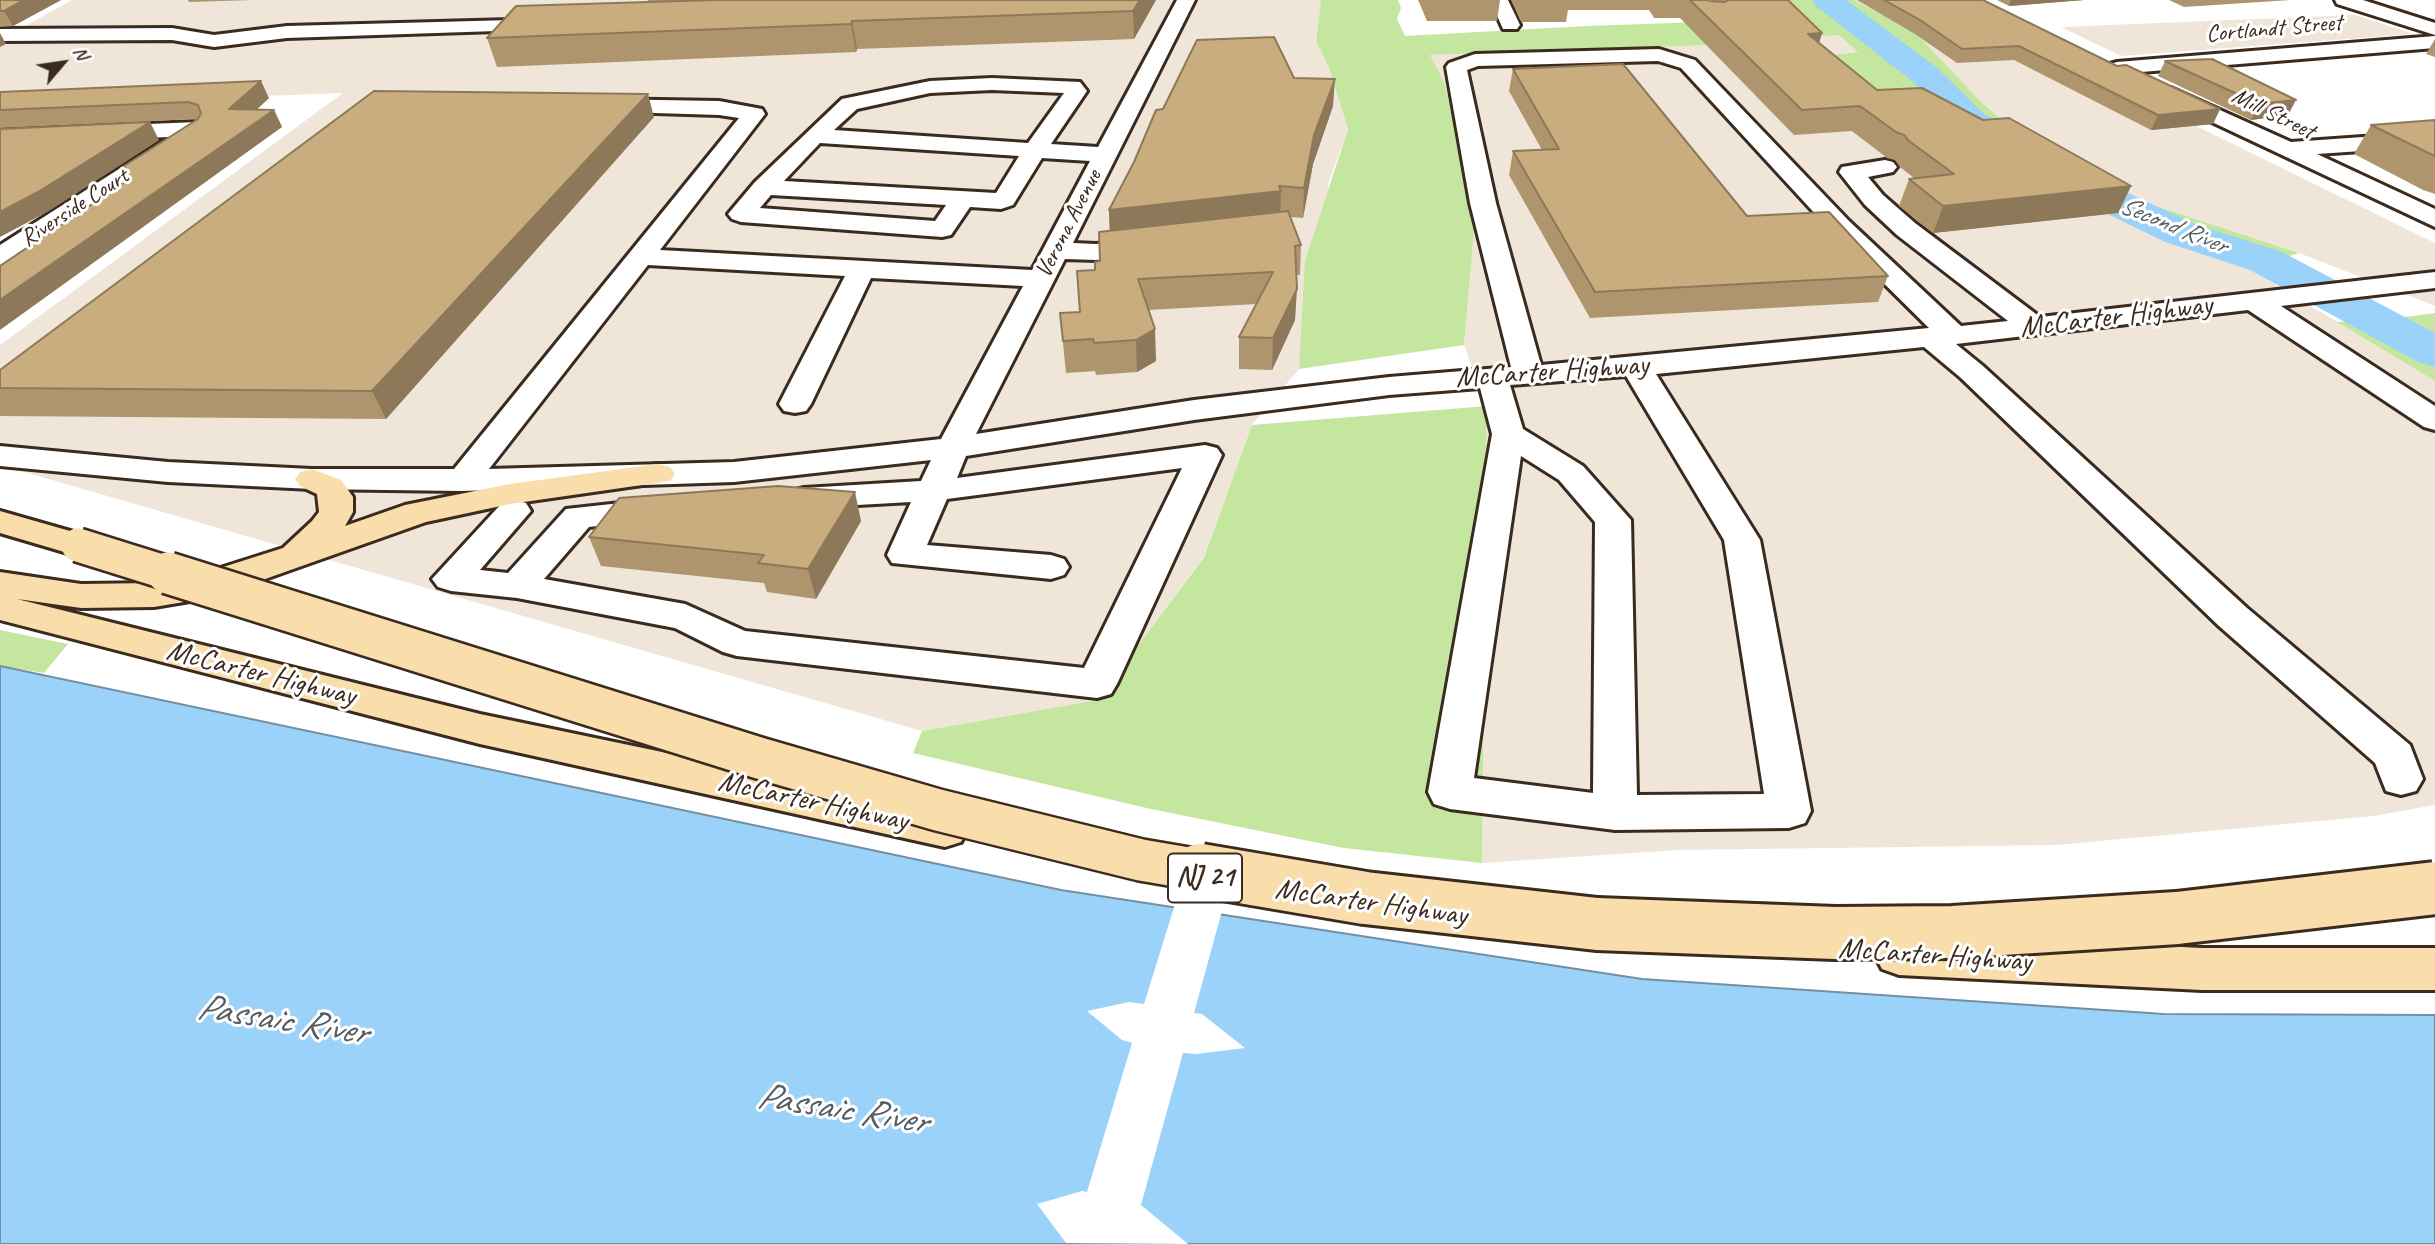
<!DOCTYPE html>
<html>
<head>
<meta charset="utf-8">
<style>
  body { margin:0 }
  #map { position:relative; width:2435px; height:1244px; overflow:hidden; background:#fff; font-family:Caveat,sans-serif }
  canvas { display:block }
  .north { position:absolute; left:28px; top:28px; width:70px; height:70px; -webkit-text-stroke:5px #fff; paint-order:stroke; rotate:61deg; font-size:19px; font-weight:700; line-height:28px; text-align:center; color:#3b2a1e }
  .north::after { content:''; display:block; margin:auto; width:24px; height:32px; background:#3b2a1e; clip-path:polygon(50% 0,100% 100%,50% 72%,0 100%) }
</style>
</head>
<body>
<div id="map">
<canvas width="2435" height="1244"></canvas>
<div class="north">N</div>
</div>
<script>
const ctx = document.querySelector('canvas').getContext('2d');
ctx.lineJoin = 'round';
function fillPath(path, color) { ctx.fillStyle = color; ctx.fill(path, 'evenodd'); }
const toPath = rows => new Path2D(rows.map(r => 'M' + r).join(''));
function trace(path, color, width, dash) { ctx.strokeStyle = color; ctx.lineWidth = width; ctx.lineCap = dash ? 'butt' : 'round'; ctx.setLineDash(dash || []); ctx.stroke(path); }
function label(font, color, halo, rows, align = 'center') {
  ctx.font = font + ' Caveat,sans-serif'; ctx.lineWidth = 6; ctx.setLineDash([]); ctx.textBaseline = 'middle'; ctx.strokeStyle = halo; ctx.fillStyle = color; for (const [text, x, y, turn = 0] of rows) {
    ctx.save(); ctx.translate(x, y); ctx.rotate((+turn || 0) * Math.PI / 180); ctx.textAlign = isNaN(turn) ? turn : align; if (halo) ctx.strokeText(text, 0, 0); ctx.fillText(text, 0, 0); ctx.restore();
  }
}
fillPath(toPath([
  [72,0,1321,0,1316,41,1329,68,1348,129,1329,181,1299,369,1252,425,1204,556,1097,700,922,731,0,465,0,345,343,93,0,106,0,37,7,36],
  [1853,0,1939,0,2435,243,2435,306,2299,253,2144,202,2027,140,1983,104,1920,37,1894,20],
  [2355,15,2414,34,2121,56,2061,27],
  [1839,35,1859,52,1803,57,2118,213,2218,250,2435,381,2435,805,2374,816,2056,845,1678,850,1482,863,1487,406,1464,345,1475,221,1430,55,1711,45]
]), '#efe6d9');
fillPath(toPath([
  [1321,0,1398,0,1401,8,1397,19,1405,36,1587,26,1732,21,1787,0,1853,0,1894,20,1920,37,1983,104,2027,140,2144,202,2299,253,2249,268,2218,250,2118,213,1999,144,1802,58,1858,52,1839,35,1711,45,1430,55,1444,82,1475,221,1464,345,1299,369,1305,261,1348,129,1329,68,1316,41],
  [2435,313,2435,381,2337,322,2398,318],
  [1487,406,1482,863,1344,848,1151,809,913,753,922,731,1097,700,1204,557,1252,425],
  [0,630,68,644,44,673,0,666]
]), '#c5e69f');
const water = toPath([
  [0,666,1061,890,1642,979,2164,1014,2435,1015,2435,1244,0,1244,0,666]
]);
fillPath(water, '#9ad2fa');
trace(water, '#748fa2', 2);
fillPath(toPath([
  [1175,904,1222,911,1194,1013,1202,1014,1245,1048,1196,1054,1183,1053,1141,1205,1188,1244,1066,1243,1037,1204,1082,1191,1087,1192,1132,1043,1122,1040,1087,1011,1129,1002,1144,1004]
]), '#fff');
fillPath(toPath([
  [1812,0,1846,0,1936,67,1983,113,2078,170,2195,224,2282,252,2435,333,2435,367,2418,362,2250,270,2165,242,2050,186,1957,129,1912,81,1816,6,1812,0]
]), '#9ad2fa');
const minor = toPath([
  [1177,0,1195,0,1073,243,1096,244,1151,238,1160,240,1164,246,1160,252,1151,254,1096,260,1065,259,976,434,1194,400,1389,377,1511,367,1470,203,1446,67,1449,63,1475,54,1659,49,1695,60,1849,221,1961,326,2008,321,1897,235,1865,205,1839,172,1842,167,1885,160,1893,162,1897,167,1893,172,1868,177,1883,195,1915,223,2040,317,2435,272,2435,288,2281,306,2435,406,2435,430,2424,427,2248,310,1956,344,1983,366,2247,608,2410,745,2423,779,2416,791,2401,795,2386,791,2375,763,2219,626,1961,378,1924,347,1656,374,1760,540,1811,811,1805,823,1789,828,1615,830,1450,809,1434,804,1428,792,1492,434,1480,388,1389,395,1194,420,966,456,957,478,1205,445,1217,448,1222,455,1117,684,1111,694,1097,698,737,656,723,652,675,628,517,598,451,591,438,587,432,579,502,503,514,500,526,503,531,511,480,570,508,573,566,509,657,499,669,503,674,510,669,517,589,527,544,579,685,604,745,631,1084,668,1182,468,947,499,927,545,1051,555,1064,559,1069,567,1064,575,1051,579,892,563,887,555,911,502,804,508,792,505,787,498,792,491,804,488,921,481,931,460,734,482,462,491,312,489,168,482,0,466,0,446,168,462,312,469,454,469,739,118,719,115,591,111,588,106,591,101,599,99,719,101,762,109,765,114,660,250,1032,270,1090,161,1042,158,1013,205,1001,209,970,207,951,235,942,237,741,222,732,219,728,214,755,182,842,99,930,81,992,78,1080,82,1087,91,1051,144,1098,147,1177,0],
  [1658,61,1681,68,1831,231,1929,328,1541,365,1496,203,1467,70,1478,66,1658,61],
  [992,90,1064,93,1028,143,834,130,857,109,930,93,992,90],
  [820,143,1019,156,996,193,784,181,820,143],
  [771,195,946,205,935,221,760,208,771,195],
  [648,265,845,276,779,404,784,411,795,413,806,411,811,404,871,278,1023,286,941,439,734,462,489,469,648,265],
  [1626,376,1724,540,1764,794,1637,795,1631,520,1583,466,1523,429,1510,385,1626,376],
  [1521,456,1559,480,1595,522,1593,793,1474,778,1521,456],
  [1490,0,1508,0,1520,25,1517,29,1503,29,1490,0],
  [2335,0,2363,0,2435,23,2435,35,2337,4,2335,0],
  [549,19,559,25,556,29,287,38,214,47,172,40,0,41,0,29,172,28,214,35,287,26,549,19],
  [2435,36,2435,48,2117,74,2110,72,2107,68,2110,64,2117,62,2435,36],
  [2171,88,2291,142,2435,132,2435,146,2317,154,2435,209,2435,227,2163,99,2160,94,2163,89,2171,88],
  [197,122,205,124,208,129,205,134,9,263,0,265,0,245,169,137,0,144,0,130,197,122]
]);
const highway = toPath([
  [658,464,670,467,675,474,670,481,510,504,426,522,251,584,196,600,154,607,81,608,17,599,480,714,945,811,961,816,968,829,961,842,945,847,480,744,0,620,0,572,81,584,154,583,195,576,283,548,312,521,319,512,317,494,300,486,295,479,300,472,312,469,341,480,353,497,353,512,345,526,405,505,510,484,658,464],
  [0,511,91,537,96,545,91,553,78,556,0,533,0,511],
  [1899,933,2202,948,2435,948,2435,990,2202,990,1899,975,1882,969,1874,954,1882,939,1899,933]
]);
trace(minor, '#3b2a1e', 6);
trace(highway, '#3b2a1e', 6);
fillPath(minor, '#fff');
fillPath(highway, '#f9deab');
const highwayBridgeFar2 = toPath([
  [78,545,174,575]
]);
const highwayBridgeFar1 = toPath([
  [168,573,759,758,938,810,1141,860,1211,872]
]);
const highwayBridge = toPath([
  [1200,870,1365,898,1597,924,1835,933,1953,932,2177,918,2435,888]
]);
trace(highwayBridgeFar2, '#3b2a1e', 38, []);
trace(highwayBridgeFar1, '#3b2a1e', 46, []);
trace(highwayBridge, '#3b2a1e', 58, []);
trace(highwayBridgeFar2, '#f9deab', 33);
trace(highwayBridgeFar1, '#f9deab', 41);
trace(highwayBridge, '#f9deab', 52);
fillPath(toPath([
  [0,0,61,0,13,26,0,27],
  [188,0,253,0,189,2],
  [648,0,1156,0,1134,39,857,49,856,52,497,67,487,38,648,2],
  [1418,0,1500,0,1497,21,1427,21],
  [1511,0,1690,0,1713,1,1712,0,1788,0,1822,33,1819,43,1877,90,1983,120,2131,186,2118,213,1933,233,1899,206,1909,179,1914,178,1900,167,1895,160,1887,158,1852,131,1794,135,1680,18,1654,18,1649,10,1568,10,1566,22,1521,22],
  [1857,0,1983,0,2117,66,2220,109,2213,124,2151,130,2014,60,1957,63,1915,34],
  [1997,0,2084,0,2009,6],
  [2169,0,2291,0,2184,7],
  [2435,39,2435,57,2426,54],
  [2165,61,2288,115,2251,120,2158,76],
  [1513,69,1747,216,1888,276,1878,302,1590,318,1509,175,1513,151,1542,150,1509,91],
  [1294,78,1333,106,1313,164,1303,218,1290,217,1301,245,1300,275,1296,275,1295,320,1272,370,1239,369,1239,337,1257,304,1148,310,1156,361,1137,372,1096,375,1095,371,1066,373,1060,313,1080,312,1095,270,1100,261,1110,231,1109,210],
  [0,92,269,98,256,110,274,110,282,127,131,178,196,119,0,128],
  [654,117,386,419,0,416,0,370],
  [2435,120,2435,194,2423,190,2354,154,2371,125],
  [861,521,816,599,767,592,764,583,601,566,589,537]
]), '#ae956d');
fillPath(toPath([
  [24,0,61,0,13,26,4,11],
  [1140,0,1156,0,1134,39,1133,11],
  [2011,0,2084,0,2009,6],
  [852,21,857,49,856,52,851,24],
  [0,33,6,44,0,47],
  [1822,33,1815,56,1808,34],
  [1335,79,1333,106,1313,164,1303,218,1304,188,1314,135],
  [261,81,269,98,238,127,229,109],
  [648,94,654,117,386,419,372,391],
  [2296,100,2288,115,2251,120,2259,104],
  [2220,109,2213,124,2151,130,2158,115],
  [274,110,282,127,0,330,0,300],
  [150,122,159,140,49,211,0,237,0,212],
  [2131,186,2118,213,1933,233,1943,206],
  [1281,191,1280,220,1110,240,1109,210],
  [1297,289,1295,320,1272,370,1273,338],
  [1155,329,1156,361,1137,372,1136,340],
  [855,492,861,521,816,599,808,569]
]), '#8d7959');
const building = toPath([
  [0,0,24,0,4,11,0,11,0,0],
  [714,0,1140,0,1133,11,852,21,851,24,487,38,516,6,714,0],
  [1690,0,1708,0,1709,1,1725,2,1728,0,1788,0,1822,33,1808,34,1877,90,1922,88,1983,120,2009,118,2131,186,1943,206,1909,179,1954,174,1909,141,1904,135,1896,132,1860,106,1802,110,1690,0],
  [1884,0,1983,0,2117,66,2126,65,2220,109,2158,115,2019,46,1962,49,1920,20,1884,0],
  [1274,37,1294,78,1335,79,1314,135,1304,188,1279,186,1281,191,1109,210,1134,162,1156,110,1163,109,1197,40,1274,37],
  [2212,59,2296,100,2259,104,2165,61,2212,59],
  [1623,64,1747,216,1829,212,1888,276,1595,292,1513,151,1559,149,1513,69,1623,64],
  [261,81,229,109,274,110,0,300,0,266,131,178,124,166,198,119,201,113,198,105,188,102,0,110,0,92,261,81],
  [374,91,648,94,372,391,0,388,0,370,374,91],
  [2435,120,2435,156,2371,125,2435,120],
  [150,122,38,192,0,212,0,129,150,122],
  [1288,211,1301,245,1295,246,1297,289,1273,338,1239,337,1273,272,1138,279,1155,329,1136,340,1094,343,1093,339,1063,341,1060,313,1080,312,1077,271,1095,270,1095,262,1100,261,1099,232,1288,211],
  [778,486,855,492,808,569,758,563,764,555,589,537,619,498,778,486]
]);
fillPath(building, '#caad7f');
trace(building, '#8d7959', 2);
label('24px', '#3b2a1e', '#fff', [
  ["Cortlandt Street",2274,29,-5],
  ["Mill Street",2273,114,26],
  ["Riverside Court",75,208,-33],
  ["Verona Avenue",1069,224,-63]
]);
label('italic 26px', '#585c60', '#fff', [
  ["Second River",2173,226,22]
]);
for (const [x, y, w] of [
  [1205,878,74]
]) { const box = new Path2D(); box.roundRect(x - w / 2, y - 24.5, w, 49, 5); ctx.fillStyle = '#fff'; ctx.fill(box); trace(box, '#3b2a1e', 2); }
label('bold 28px', '#3b2a1e', null, [
  ["NJ 21",1205,878]
]);
label('30px', '#3b2a1e', '#fff', [
  ["McCarter Highway",2116,317,-7],
  ["McCarter Highway",1552,372,-4],
  ["McCarter Highway",261,674,14],
  ["McCarter Highway",813,802,12],
  ["McCarter Highway",1371,903,8],
  ["McCarter Highway",1935,956,4]
]);
label('italic 38px', '#585c60', '#fff', [
  ["Passaic River",282,1021,9],
  ["Passaic River",842,1110,9]
]);
</script>
</body>
</html>
